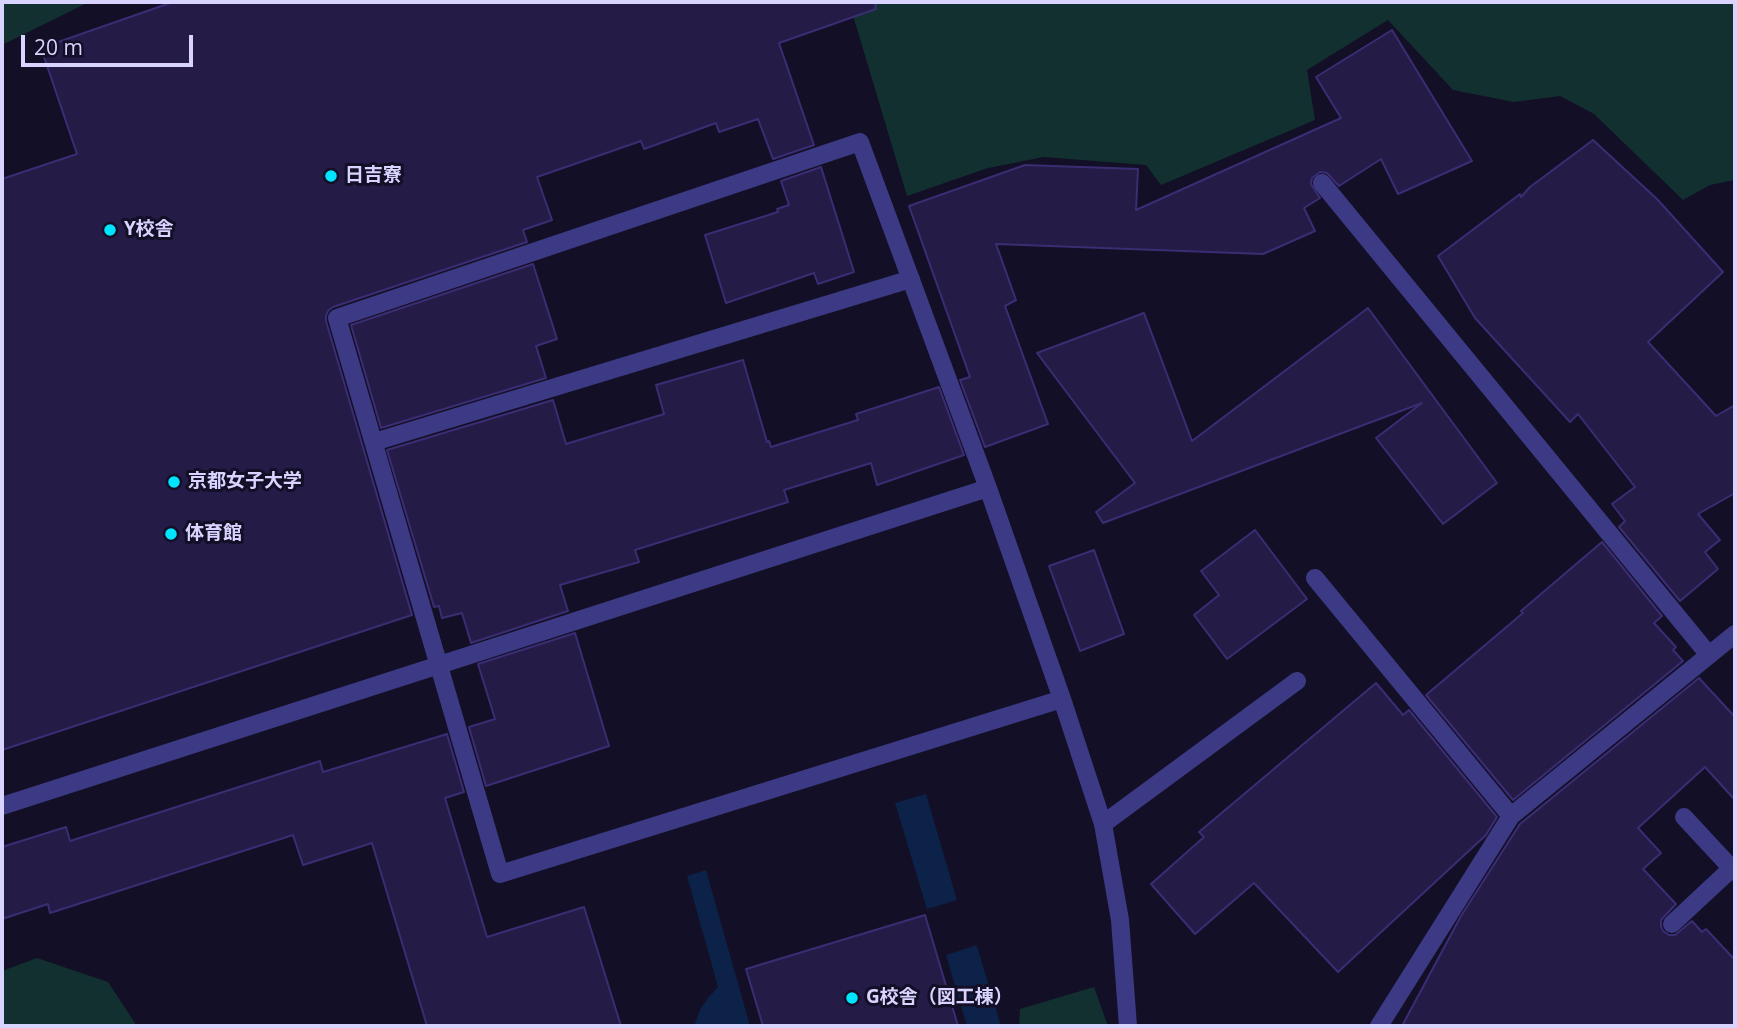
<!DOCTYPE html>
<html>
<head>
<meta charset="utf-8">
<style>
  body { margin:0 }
  #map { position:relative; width:1737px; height:1028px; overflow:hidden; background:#130f26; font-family:"Open Sans",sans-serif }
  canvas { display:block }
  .frame { position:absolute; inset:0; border:4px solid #d9d4ff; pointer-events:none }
  .scale { position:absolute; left:21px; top:35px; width:172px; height:32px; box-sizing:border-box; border:4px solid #d9d4ff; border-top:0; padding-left:9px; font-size:21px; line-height:24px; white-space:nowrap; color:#d9d4ff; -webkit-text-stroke:5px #130f26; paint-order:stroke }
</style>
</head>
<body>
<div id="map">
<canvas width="1737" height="1028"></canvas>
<div class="frame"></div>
<div class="scale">20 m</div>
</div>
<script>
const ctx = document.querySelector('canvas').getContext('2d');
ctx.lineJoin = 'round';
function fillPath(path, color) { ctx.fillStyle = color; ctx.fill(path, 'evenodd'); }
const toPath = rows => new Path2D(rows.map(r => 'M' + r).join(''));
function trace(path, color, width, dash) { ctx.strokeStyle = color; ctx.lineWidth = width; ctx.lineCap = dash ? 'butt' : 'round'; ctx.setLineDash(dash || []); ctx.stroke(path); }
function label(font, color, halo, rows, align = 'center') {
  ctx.font = font + ' "Open Sans","Noto Sans JP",sans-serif'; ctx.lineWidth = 6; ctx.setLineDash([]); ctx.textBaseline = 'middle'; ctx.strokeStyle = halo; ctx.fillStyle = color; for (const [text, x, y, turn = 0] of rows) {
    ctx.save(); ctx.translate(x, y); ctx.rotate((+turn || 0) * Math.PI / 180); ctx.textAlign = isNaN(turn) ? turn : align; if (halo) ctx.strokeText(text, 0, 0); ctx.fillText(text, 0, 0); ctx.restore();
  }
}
fillPath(toPath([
  [2,2,89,2,2,45],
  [849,2,1735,2,1735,180,1710,185,1683,200,1594,114,1560,96,1514,102,1453,90,1388,20,1307,70,1315,120,1161,185,1146,165,1044,157,988,168,907,196],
  [37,958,108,982,137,1026,2,1026,2,971],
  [1094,987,1108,1026,1019,1026,1020,1009]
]), '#12302f');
fillPath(toPath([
  [926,794,957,900,927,909,895,803],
  [706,870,750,1026,694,1026,700,1010,708,998,718,987,687,876],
  [977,945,977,946,1001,1026,967,1026,946,955]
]), '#0c2248');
const building = toPath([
  [173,2,875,2,876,9,779,43,814,145,773,159,758,119,719,132,716,123,644,149,641,141,537,177,552,220,523,230,527,242,333,307,328,311,326,316,326,321,412,615,2,750,2,179,77,154,41,48,173,2],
  [1392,30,1472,161,1398,194,1381,159,1339,186,1327,173,1320,172,1312,178,1311,184,1320,198,1304,208,1315,231,1263,254,996,244,1016,300,1005,306,1048,424,985,447,960,380,970,377,909,206,1025,165,1138,169,1136,210,1341,118,1316,77,1392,30],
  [1593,140,1657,199,1723,272,1648,342,1716,416,1735,405,1735,493,1698,514,1720,540,1705,552,1718,569,1680,601,1619,527,1625,521,1612,504,1635,487,1578,414,1570,422,1475,318,1438,256,1520,194,1521,197,1530,187,1593,140],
  [821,167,854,272,818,284,814,273,726,303,705,235,778,212,777,209,789,205,781,181,821,167],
  [533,264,557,339,536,346,546,378,381,428,351,325,533,264],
  [1368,308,1497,483,1443,524,1376,438,1422,403,1103,523,1096,512,1135,483,1037,353,1144,313,1192,441,1368,308],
  [743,360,767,442,769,441,771,447,858,420,856,414,939,387,964,455,877,485,871,463,784,490,788,502,635,550,639,562,560,585,568,611,471,643,462,613,442,618,439,606,434,607,387,450,553,400,566,444,664,414,656,385,743,360],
  [1255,530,1307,599,1227,659,1194,615,1219,595,1201,571,1255,530],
  [1602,542,1662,616,1654,623,1676,647,1673,650,1683,661,1513,800,1426,695,1523,613,1521,611,1602,542],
  [1094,550,1124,634,1080,651,1049,566,1094,550],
  [575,633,609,746,486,786,469,727,495,719,478,664,575,633],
  [1699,678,1735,717,1735,800,1705,767,1638,828,1661,853,1643,869,1676,904,1661,920,1661,926,1663,931,1669,935,1675,935,1692,921,1702,932,1706,929,1735,960,1735,1026,1402,1026,1461,916,1520,824,1699,678],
  [1376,683,1403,715,1409,710,1497,817,1486,835,1338,972,1254,883,1195,934,1151,884,1204,837,1199,832,1376,683],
  [447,734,464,792,445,798,487,937,584,907,621,1026,427,1026,372,843,303,865,293,835,50,913,48,904,2,919,2,847,66,827,70,841,320,761,323,772,447,734],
  [925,915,958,1026,763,1026,746,969,925,915]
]);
fillPath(building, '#241b47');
trace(building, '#3b2d73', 2);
trace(toPath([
  [1322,183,1709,655],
  [374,442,911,279],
  [1315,578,1511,816],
  [1103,824,1297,681],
  [1672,924,1732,868]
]), '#3d3a85', 18);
trace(toPath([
  [1062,699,500,874,337,318,860,142,988,488,1062,699,1103,824,1120,920,1128,1026],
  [2,806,988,488],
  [1684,817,1735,872],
  [1379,1026,1511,816,1735,634]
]), '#3d3a85', 18);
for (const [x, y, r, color] of [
  [331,176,7,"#00e5ff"],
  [110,230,7,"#00e5ff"],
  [174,482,7,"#00e5ff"],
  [171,534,7,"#00e5ff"],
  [852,998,7,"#00e5ff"]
]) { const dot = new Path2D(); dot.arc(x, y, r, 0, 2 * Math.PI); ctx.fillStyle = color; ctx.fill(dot); trace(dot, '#130f26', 2.5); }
label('bold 19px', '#d9d4ff', '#130f26', [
  ["日吉寮",345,176],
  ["Y校舎",124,230],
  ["京都女子大学",188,482],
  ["体育館",185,534],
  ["G校舎（図工棟）",866,998]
], 'left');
</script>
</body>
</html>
